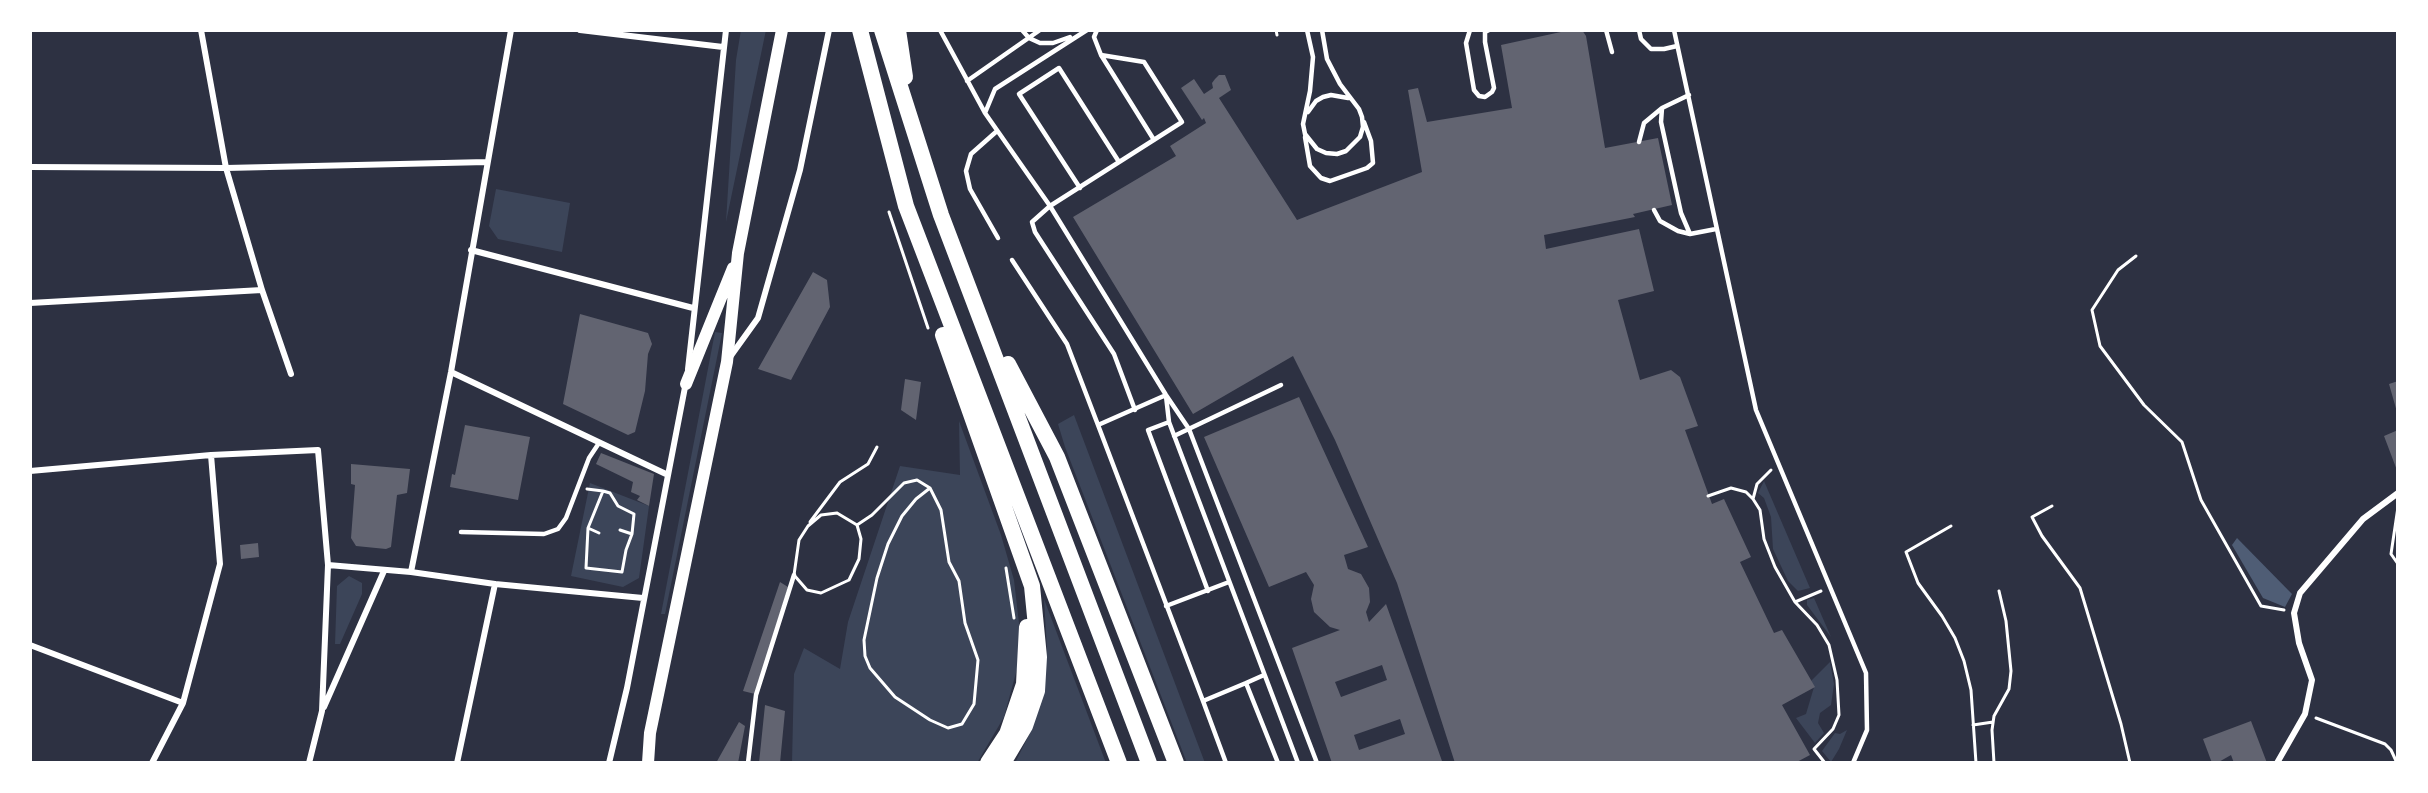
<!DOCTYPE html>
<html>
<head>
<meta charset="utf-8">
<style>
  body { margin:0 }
  #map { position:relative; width:2428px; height:793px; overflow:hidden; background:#2d3142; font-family:"Archivo Narrow",sans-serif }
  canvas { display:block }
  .frame { position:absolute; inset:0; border:32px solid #fff; pointer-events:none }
</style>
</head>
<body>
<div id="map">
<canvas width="2428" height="793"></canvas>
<div class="frame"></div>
</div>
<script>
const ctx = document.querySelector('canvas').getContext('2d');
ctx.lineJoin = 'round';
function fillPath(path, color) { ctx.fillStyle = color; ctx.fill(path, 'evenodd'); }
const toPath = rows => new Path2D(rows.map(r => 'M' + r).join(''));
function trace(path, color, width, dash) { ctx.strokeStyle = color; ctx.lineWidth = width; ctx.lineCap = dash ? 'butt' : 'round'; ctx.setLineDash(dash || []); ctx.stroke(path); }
fillPath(toPath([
  [741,30,766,30,726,222,736,60],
  [496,189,570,203,562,252,498,239,489,226],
  [715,332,722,333,665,614,661,614],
  [1074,415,1205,763,1187,763,1065,447,1058,424],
  [959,421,1001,535,1014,580,1020,632,1017,669,1004,717,977,763,792,763,794,674,804,648,840,669,848,622,900,466,960,475],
  [1764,481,1810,588,1798,591,1788,581,1773,549,1771,517,1764,498,1758,493],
  [590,483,649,506,639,578,623,587,571,576],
  [349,576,362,583,362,594,340,644,335,644,337,586],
  [1814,598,1831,637,1807,605,1807,600],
  [1044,599,1106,763,1015,763,1031,731,1044,690,1047,649],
  [1830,662,1834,684,1831,705,1820,713,1818,723,1824,733,1815,743,1796,718,1806,714,1814,687,1811,681],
  [1847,730,1839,749,1831,762,1822,751,1835,733,1840,734]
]), '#3c4559');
fillPath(toPath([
  [2237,538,2292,594,2285,607,2263,598,2232,545]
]), '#4f5d75');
fillPath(toPath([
  [1570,30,1582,30,1586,36,1605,148,1658,138,1672,205,1633,214,1635,217,1544,235,1546,249,1639,229,1654,291,1618,300,1640,380,1671,370,1680,377,1698,426,1685,430,1712,504,1724,499,1751,557,1740,562,1774,633,1782,630,1815,687,1782,705,1810,755,1795,763,1455,763,1397,583,1335,440,1293,356,1193,414,1073,217,1176,156,1170,146,1206,123,1204,118,1202,120,1181,88,1194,79,1204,94,1213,88,1212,83,1215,79,1219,75,1225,75,1231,90,1219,98,1297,220,1422,172,1408,90,1418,88,1427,122,1512,108,1501,45],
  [813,272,827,280,830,307,791,380,758,369],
  [580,314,648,333,652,344,648,354,645,391,635,432,628,435,563,404],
  [905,379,921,382,916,420,901,410],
  [2398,381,2398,412,2397,412,2389,384],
  [1299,397,1368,547,1344,555,1348,569,1361,574,1369,588,1370,602,1366,612,1369,622,1386,604,1442,761,1332,763,1292,648,1340,630,1330,627,1314,612,1311,599,1314,585,1306,572,1269,587,1204,437],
  [1382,665,1387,680,1341,697,1335,682],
  [1400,719,1405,734,1359,750,1354,735],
  [465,425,530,437,518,500,450,487,452,474,455,475],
  [2398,430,2398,473,2384,436],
  [601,453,654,474,649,506,637,500,640,496,631,492,633,482,596,464],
  [351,464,410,469,407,493,397,495,391,547,386,549,356,546,351,538,355,485,351,484],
  [258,543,259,557,241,559,240,545],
  [780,582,788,587,755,694,743,691],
  [765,705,785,711,780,763,759,763],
  [2251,721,2267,763,2234,763,2231,755,2217,763,2212,763,2203,739],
  [739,722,745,726,738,763,716,763]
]), '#626471');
trace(toPath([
  [1276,30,1277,35],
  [889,212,928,328],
  [2136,256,2118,270,2092,310,2100,346,2144,405,2182,442,2201,500,2261,606,2284,610],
  [1771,470,1757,484,1753,499,1760,510,1764,539,1775,567,1795,602],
  [587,489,603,491,610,493,618,506,634,514,632,534,626,550,622,572,586,568,588,528,603,491],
  [1708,496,1731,488,1746,492,1753,499],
  [2052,506,2032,517,2042,536,2080,588,2121,724,2130,763],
  [2398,507,2391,554,2398,564],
  [837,513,857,525,861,539,859,559,849,580,821,593,807,590,794,575,799,540,808,526,821,515,837,513],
  [810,522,840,482,868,464,877,447],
  [857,525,872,515,904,483,917,480,930,488,941,510,949,562,959,581,965,623,978,660,974,704,962,724,948,728,930,720,895,697,870,668,865,656,864,640,877,578,888,544,902,516,916,499,930,488],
  [1951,526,1906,552,1918,583,1942,616,1955,638,1964,661,1971,690,1976,763],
  [588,528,599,533],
  [620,530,632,534],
  [1006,568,1014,618],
  [1821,591,1795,602,1817,625,1829,645,1837,680,1839,715,1833,729,1814,749,1825,763],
  [2316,718,2385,744,2391,750,2397,763],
  [1973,725,1993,722],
  [1994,763,1992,730,1994,716,2009,689,2011,671,2006,621,1999,591]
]), '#fff', 3);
trace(toPath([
  [940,30,985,113,1050,206,1166,395,1189,429,1317,763],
  [1022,30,1029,38,1040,43,1053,43,1070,37],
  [1097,30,1094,37,1101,55,1154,140],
  [1307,30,1313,57,1310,91,1303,124,1305,134,1317,149,1326,153,1337,154,1346,151,1360,137,1363,127,1362,117,1359,109,1340,84,1327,59,1322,30],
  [1470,30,1466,43,1474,90,1479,96,1485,97,1492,92,1494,88,1485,42,1485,32,1489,30],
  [1606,30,1612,52],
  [1639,30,1641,39,1651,49,1664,49,1677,46],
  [1674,30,1756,410,1866,673,1867,730,1853,763],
  [1101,55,1144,62,1182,122,1050,206,1032,222,1035,232,1114,354,1135,410],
  [967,81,1040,30],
  [1662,108,1661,122,1681,213,1690,234,1716,229],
  [1308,112,1316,101,1323,97,1331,95,1348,98],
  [985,113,995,89,1087,30],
  [997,131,971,154,966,171,970,189,998,238],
  [1305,137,1310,166,1321,178,1330,181,1367,168,1373,163,1371,141,1364,122],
  [1639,142,1644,123,1662,108,1689,95],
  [1080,188,1019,94,1059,68,1119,162],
  [1654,210,1660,221,1678,231,1690,234],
  [1012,260,1067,344,1098,425,1166,395],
  [1166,396,1169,422,1298,763],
  [1169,422,1148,430,1208,591],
  [1098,425,1203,701],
  [1174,436,1281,385],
  [461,532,544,534,558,529,566,518,589,458,599,443],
  [1166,606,1229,582],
  [1246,683,1264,675],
  [748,763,756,695,794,575],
  [1226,763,1203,701,1246,683,1278,763]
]), '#fff', 4.5);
trace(toPath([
  [201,30,226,168,262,290,291,374],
  [580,30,723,47],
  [30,167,226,168,487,162],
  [471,250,693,308],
  [30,303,262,290],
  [730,357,758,318,800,170,829,30],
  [688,369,726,30],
  [451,372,668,475],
  [30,471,211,455,318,450,328,565,322,711,309,763],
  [328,565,411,572,495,584,643,598],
  [411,572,451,372,511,30],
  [30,645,183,703],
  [324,707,384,571],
  [152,763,183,703,220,564,211,455],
  [457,763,495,584],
  [609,763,627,688,686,382],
  [2277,763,2305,714,2312,680,2299,643,2294,613,2300,593,2363,519,2398,493]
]), '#fff', 6);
trace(toPath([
  [686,384,733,268],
  [648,763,650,733,727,362,738,253,782,30]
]), '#fff', 12);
trace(toPath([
  [860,30,906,206,1119,763],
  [882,30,941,215,1149,763],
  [898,30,905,77],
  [943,335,1032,586,1039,657,1037,691,1025,726,1003,763],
  [1008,364,1057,457,1176,763],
  [988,763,1007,734,1024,684,1027,627]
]), '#fff', 16);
</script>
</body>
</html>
